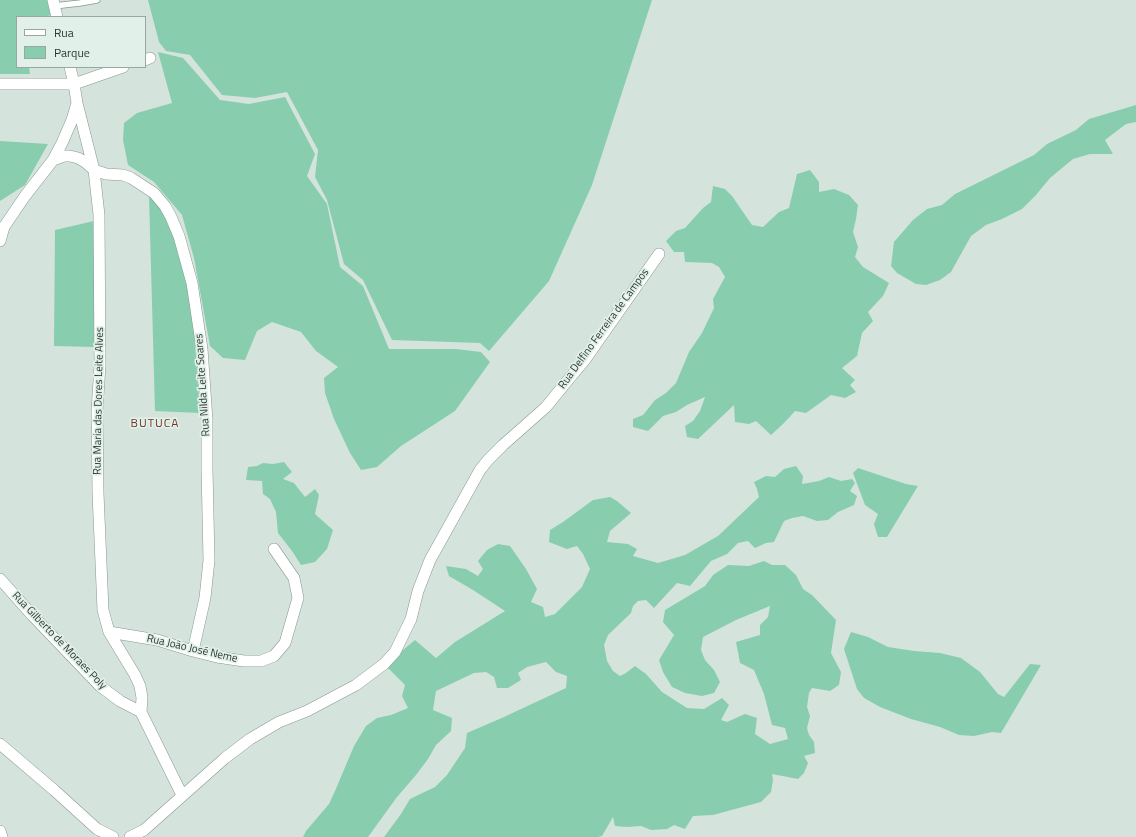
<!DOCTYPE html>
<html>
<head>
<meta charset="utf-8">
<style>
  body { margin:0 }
  #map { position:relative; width:1136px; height:837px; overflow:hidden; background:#d4e4dc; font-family:"Titillium Web",sans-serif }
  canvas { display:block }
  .legend { position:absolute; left:16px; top:16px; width:130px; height:52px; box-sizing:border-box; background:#e1f1e9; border:1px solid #9aa6a0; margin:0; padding:5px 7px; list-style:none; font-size:12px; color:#2f3633 }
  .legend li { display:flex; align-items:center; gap:8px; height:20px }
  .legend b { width:20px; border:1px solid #9aa6a0 }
</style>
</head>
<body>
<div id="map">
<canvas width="1136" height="837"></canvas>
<ul class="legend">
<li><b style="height:5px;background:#fff"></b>Rua</li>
<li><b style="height:11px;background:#89cdaf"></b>Parque</li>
</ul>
</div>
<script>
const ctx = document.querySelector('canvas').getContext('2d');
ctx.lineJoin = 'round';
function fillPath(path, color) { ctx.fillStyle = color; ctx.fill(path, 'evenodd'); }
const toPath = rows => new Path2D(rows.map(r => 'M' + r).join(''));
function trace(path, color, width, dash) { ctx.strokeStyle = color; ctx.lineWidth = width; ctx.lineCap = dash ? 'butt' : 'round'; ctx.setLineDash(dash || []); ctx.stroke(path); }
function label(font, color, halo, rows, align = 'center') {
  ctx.font = font + ' "Titillium Web",sans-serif'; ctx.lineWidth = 3.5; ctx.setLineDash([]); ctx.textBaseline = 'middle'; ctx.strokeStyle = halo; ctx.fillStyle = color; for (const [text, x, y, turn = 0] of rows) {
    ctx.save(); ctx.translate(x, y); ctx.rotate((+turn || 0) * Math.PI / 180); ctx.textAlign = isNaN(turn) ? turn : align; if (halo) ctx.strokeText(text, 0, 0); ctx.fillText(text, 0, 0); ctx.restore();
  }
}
fillPath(toPath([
  [0,0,47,0,51,15,45,17,17,17,17,67,29,67,30,74,0,74],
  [148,0,652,0,592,185,549,281,489,351,480,343,392,340,363,280,344,264,327,200,315,177,318,150,287,92,255,98,222,95,190,55,166,51,159,42],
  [158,52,183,58,220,100,249,104,285,97,315,154,307,176,327,204,340,267,363,286,389,349,456,349,481,352,490,362,455,411,401,446,377,467,361,470,350,453,334,419,325,393,324,378,338,367,316,351,301,332,272,322,257,331,245,360,223,358,210,346,194,258,182,215,154,182,128,165,123,140,124,123,137,113,172,103],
  [1136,105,1136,122,1126,124,1105,140,1113,154,1090,154,1073,159,1050,178,1036,195,1022,209,1002,219,986,225,971,236,951,272,940,280,926,285,916,284,897,273,891,266,894,242,913,220,927,209,942,205,955,194,1034,155,1047,144,1076,130,1089,119],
  [0,141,48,144,25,185,0,201],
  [810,170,819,182,819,192,834,189,849,195,858,205,856,219,853,232,858,247,855,257,863,267,889,283,883,296,868,312,873,321,862,333,857,356,842,368,855,380,850,385,856,392,845,398,831,395,806,413,795,411,784,423,771,435,756,421,749,424,735,422,734,405,698,439,687,437,685,426,693,421,700,411,705,397,687,405,676,412,663,416,648,431,633,427,633,419,643,415,655,400,666,393,676,383,689,352,702,333,714,308,713,299,725,277,719,267,712,263,685,262,684,252,674,252,666,241,676,231,685,228,703,208,711,202,713,186,725,189,732,196,752,225,763,227,779,212,789,208,797,174],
  [149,196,158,201,168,217,189,293,194,330,200,413,155,411],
  [94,221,94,347,54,346,55,230],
  [284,462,292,472,283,479,294,483,305,497,315,489,319,495,315,514,333,530,327,549,315,562,301,565,292,551,278,533,276,512,270,499,263,494,262,481,246,480,248,467,257,466,263,463,273,464],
  [796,466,803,476,802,484,819,481,829,477,841,481,852,479,855,483,850,491,857,496,854,505,838,512,828,520,817,521,803,516,792,518,784,521,774,542,766,543,755,548,748,541,738,543,727,554,711,561,690,586,677,583,654,608,646,600,638,601,633,606,631,613,608,635,604,645,607,661,613,671,620,676,626,673,635,666,646,674,662,692,687,708,704,709,722,698,729,705,721,720,727,722,745,714,757,718,755,734,770,744,788,739,785,728,772,725,764,694,754,670,740,663,736,642,760,635,760,625,768,617,770,606,736,620,703,637,701,650,705,660,714,670,720,682,714,693,702,696,685,693,672,687,663,672,659,660,674,635,663,622,665,610,705,586,713,575,728,565,749,566,764,561,772,565,785,565,796,575,803,589,812,595,836,620,831,653,841,672,839,685,830,691,812,688,809,693,807,707,810,716,807,728,809,735,814,742,815,753,804,756,808,763,804,773,798,779,772,774,773,780,771,792,761,802,713,815,693,816,685,829,674,825,667,829,651,830,641,826,627,827,615,826,613,817,602,836,598,837,384,837,401,814,410,799,435,787,447,775,465,748,467,733,504,717,521,709,566,688,567,676,556,672,546,662,527,667,518,673,521,680,508,688,497,688,494,677,486,672,474,673,436,691,433,710,452,718,451,731,436,745,428,759,416,775,397,797,368,837,303,837,306,831,329,804,335,791,354,746,366,726,377,718,391,715,408,708,402,696,405,685,387,667,398,654,415,640,436,658,455,642,505,611,473,590,449,576,446,566,466,569,478,576,483,569,478,561,487,550,498,544,510,546,526,569,537,589,531,602,543,607,545,617,555,614,582,587,590,569,583,554,577,546,567,549,549,542,550,530,563,522,593,500,610,497,617,501,631,513,610,531,607,542,628,544,637,549,633,556,658,563,685,555,718,536,759,497,757,489,754,482,766,476,775,477,784,469],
  [858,468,906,484,918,486,887,537,878,537,874,524,878,514,865,505,853,473],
  [851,632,868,637,888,647,914,651,940,653,961,658,980,672,998,694,1004,697,1030,664,1041,665,1001,733,992,732,974,736,959,735,940,727,911,719,880,707,864,698,857,689,844,649]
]), '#89cdaf');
const lane = toPath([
  [54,6,80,3,97,0]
]);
const street = toPath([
  [53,0,57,17],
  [145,60,150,58],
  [70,67,74,84,77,103,94,170,99,215,100,365,97,411,98,493,103,610,109,632,135,675,140,686,142,698,141,712],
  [0,84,74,84,123,67],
  [53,160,64,156,70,156,78,158,85,162,94,170,106,174,123,175,131,178,154,193,165,206,171,217,179,236,192,283,202,349,207,420,207,469,209,560,205,598,193,651],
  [0,241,4,227,25,196,53,160,62,143,72,120,77,103],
  [0,579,32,615,100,686,120,701,141,712],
  [109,632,157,640,193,651,217,657,244,661,261,661,274,656,285,643,298,598,294,578,274,549],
  [141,712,182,795],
  [0,744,54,790,97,829,113,837],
  [0,831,2,837],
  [130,837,144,830,225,758,250,739,279,722,307,711,356,685,384,664,395,652,411,619,418,591,430,560,480,470,488,460,503,445,546,407,568,380,584,361,659,254]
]);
trace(lane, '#899790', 7);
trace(street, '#899790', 12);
trace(lane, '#fff', 5.5);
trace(street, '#fff', 11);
label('11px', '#2f3633', '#e1f1e9', [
  ["Rua Delfino Ferreira de Campos",604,329,-54],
  ["Rua Nilda Leite Soares",203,385,-94],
  ["Rua Maria das Dores Leite Alves",99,401,-89],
  ["Rua Gilberto de Moraes Poly",59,641,46],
  ["Rua João José Neme",192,649,13]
]);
ctx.letterSpacing = '1px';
label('12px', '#793428', '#e1f1e9', [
  ["BUTUCA",155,424]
]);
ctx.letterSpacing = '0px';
</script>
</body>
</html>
